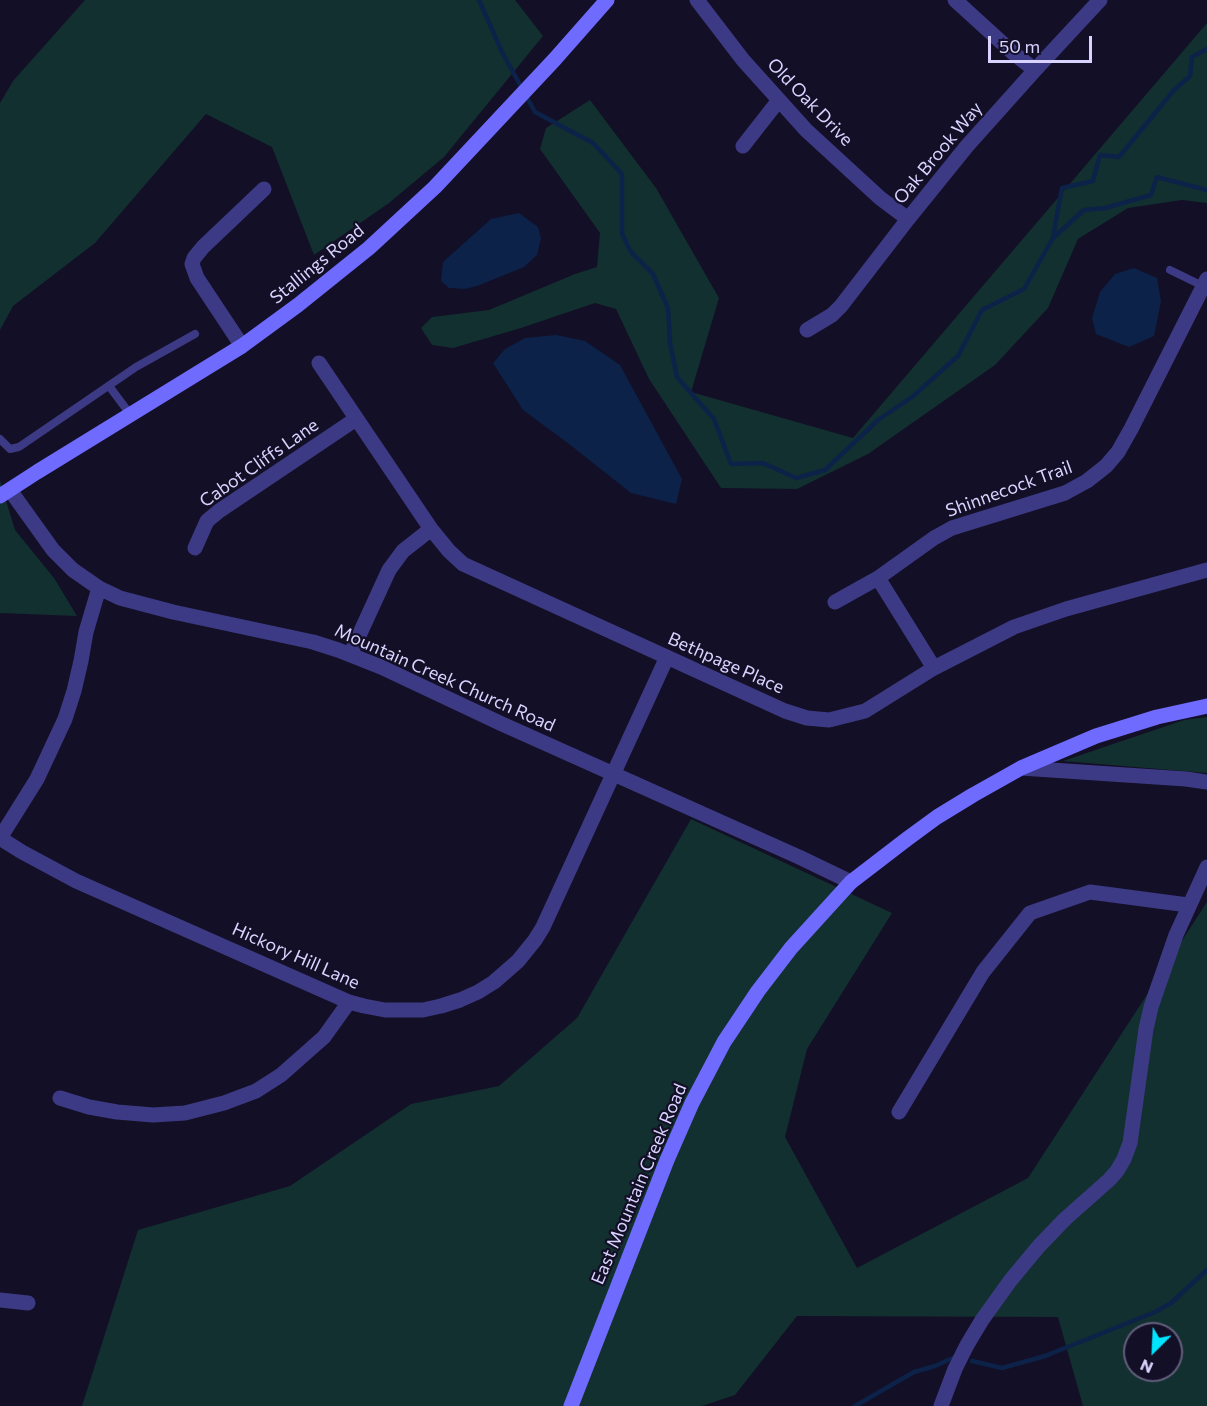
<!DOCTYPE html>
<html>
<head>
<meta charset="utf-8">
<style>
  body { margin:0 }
  #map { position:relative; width:1207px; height:1406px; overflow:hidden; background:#130f26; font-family:Commissioner,sans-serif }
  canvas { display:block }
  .north { position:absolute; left:1123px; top:1322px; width:60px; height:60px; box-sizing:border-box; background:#130f26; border:2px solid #625e7d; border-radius:50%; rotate:204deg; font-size:16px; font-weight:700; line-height:24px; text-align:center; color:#d9d4ff }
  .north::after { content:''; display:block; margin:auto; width:21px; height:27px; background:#00e5ff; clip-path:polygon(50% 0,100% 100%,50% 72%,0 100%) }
  .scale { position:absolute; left:988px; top:36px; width:104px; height:27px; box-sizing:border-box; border:3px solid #d9d4ff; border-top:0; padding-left:8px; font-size:18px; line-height:21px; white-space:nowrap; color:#d9d4ff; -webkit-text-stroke:4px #130f26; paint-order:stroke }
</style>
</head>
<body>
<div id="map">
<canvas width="1207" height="1406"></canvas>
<div class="north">N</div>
<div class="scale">50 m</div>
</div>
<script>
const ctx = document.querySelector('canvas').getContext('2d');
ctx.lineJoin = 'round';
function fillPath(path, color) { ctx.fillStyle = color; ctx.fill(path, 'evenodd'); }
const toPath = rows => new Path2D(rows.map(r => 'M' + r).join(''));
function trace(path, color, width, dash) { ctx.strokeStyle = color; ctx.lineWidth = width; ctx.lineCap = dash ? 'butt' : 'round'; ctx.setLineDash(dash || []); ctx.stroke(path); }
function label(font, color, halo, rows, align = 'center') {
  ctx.font = font + ' Commissioner,sans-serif'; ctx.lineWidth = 4.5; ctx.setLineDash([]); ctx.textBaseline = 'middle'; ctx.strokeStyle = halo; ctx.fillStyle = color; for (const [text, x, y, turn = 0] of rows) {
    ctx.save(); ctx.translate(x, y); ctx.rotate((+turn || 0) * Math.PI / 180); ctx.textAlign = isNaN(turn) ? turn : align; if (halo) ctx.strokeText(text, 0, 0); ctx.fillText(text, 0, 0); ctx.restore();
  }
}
fillPath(toPath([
  [85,0,515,0,543,36,444,157,389,203,314,255,272,147,206,114,95,243,13,306,0,330,0,103,13,81],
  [1207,23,1207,203,1182,200,1128,208,1078,239,1048,308,995,365,868,454,797,489,721,488,649,379,616,309,595,303,521,328,453,348,432,345,421,328,432,317,489,310,575,274,597,267,600,233,540,149,546,128,590,100,656,188,719,298,691,392,853,438],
  [0,481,15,530,54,578,77,616,0,613],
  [1207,717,1207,773,1063,761,1184,720],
  [691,819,892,913,807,1049,785,1137,857,1268,1028,1178,1207,902,1207,1406,1083,1406,1058,1317,797,1316,735,1395,702,1406,82,1406,138,1230,290,1186,411,1104,499,1086,577,1018],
  [1135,1334,1171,1334,1171,1370,1135,1370]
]), '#12302f');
fillPath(toPath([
  [519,213,538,227,541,238,537,255,524,267,477,286,465,289,449,288,441,281,443,262,491,219],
  [1134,268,1157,278,1161,301,1154,336,1129,347,1096,334,1092,318,1100,292,1115,274],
  [556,335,585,341,620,365,682,479,676,504,631,493,569,444,523,410,493,363,505,349,525,338]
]), '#0c2248');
trace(toPath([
  [479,0,502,52,535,112,593,143,622,174,622,234,631,252,653,274,668,308,670,343,677,377,714,419,731,464,763,463,796,478,825,470,878,420,912,397,958,356,982,310,1024,289,1053,238,1084,210,1105,208,1151,195,1157,177,1207,190],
  [1053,237,1062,188,1093,181,1100,155,1119,157,1174,90,1190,76,1192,57,1207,49],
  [972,1361,1002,1368,1045,1356,1155,1312,1171,1303,1207,1270],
  [855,1406,914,1372,935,1366,955,1357]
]), '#0c2248', 4.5);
trace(toPath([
  [1170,270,1203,286],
  [109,386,130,414],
  [0,439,10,449,19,447,136,367,195,334]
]), '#3d3a85', 8);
trace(toPath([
  [697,0,743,60,806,130,880,198,908,219],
  [955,0,1012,52,1035,70],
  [743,146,779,100],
  [807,330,832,315,841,306,908,219,967,146,1035,70,1100,0],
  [242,346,197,278,192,264,194,258,203,247,264,189],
  [319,363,431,529,449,551,463,564,785,711,807,718,829,720,865,711,934,668,1014,627,1066,609,1207,570],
  [10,490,53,550,73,570,99,588,120,598,173,612,313,642,338,650,381,667,502,724,799,857,851,882],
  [195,548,207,521,219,511,356,419],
  [878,578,934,668],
  [835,602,878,578,934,538,952,528,1065,493,1087,481,1106,466,1118,452,1131,429,1207,279],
  [350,655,389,570,403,551,431,529],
  [1021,768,1186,779,1207,782],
  [0,838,22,852,76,881,349,1002,364,1006,385,1010,423,1010,441,1006,460,1000,478,992,494,982,518,961,535,940,543,927,667,657],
  [0,838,37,779,65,719,74,691,81,661,86,632,99,588],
  [60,1098,89,1107,117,1112,153,1115,185,1113,224,1103,256,1091,281,1075,324,1037,349,1002],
  [899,1112,983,972,1030,913,1090,892,1188,905],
  [0,1300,28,1303],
  [941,1406,955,1369,967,1345,982,1320,1010,1281,1039,1246,1065,1219,1109,1180,1117,1171,1124,1159,1130,1143,1146,1029,1151,1007,1176,935,1207,867]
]), '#3d3a85', 15);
trace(toPath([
  [0,496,37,472,242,346,298,305,369,248,435,187,555,59,607,0],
  [571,1406,667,1160,692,1103,724,1042,758,991,791,948,851,882,907,839,937,817,973,795,1021,768,1096,736,1157,717,1207,706]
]), '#6f6bff', 15);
label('18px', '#d9d4ff', '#130f26', [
  ["Old Oak Drive",810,102,46],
  ["Oak Brook Way",938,153,-50],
  ["Stallings Road",317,264,-39],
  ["Cabot Cliffs Lane",259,463,-35],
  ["Shinnecock Trail",1009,489,-20],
  ["Bethpage Place",726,663,24],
  ["Mountain Creek Church Road",445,678,24],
  ["Hickory Hill Lane",296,956,24],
  ["East Mountain Creek Road",639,1184,-67]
]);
</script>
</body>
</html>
